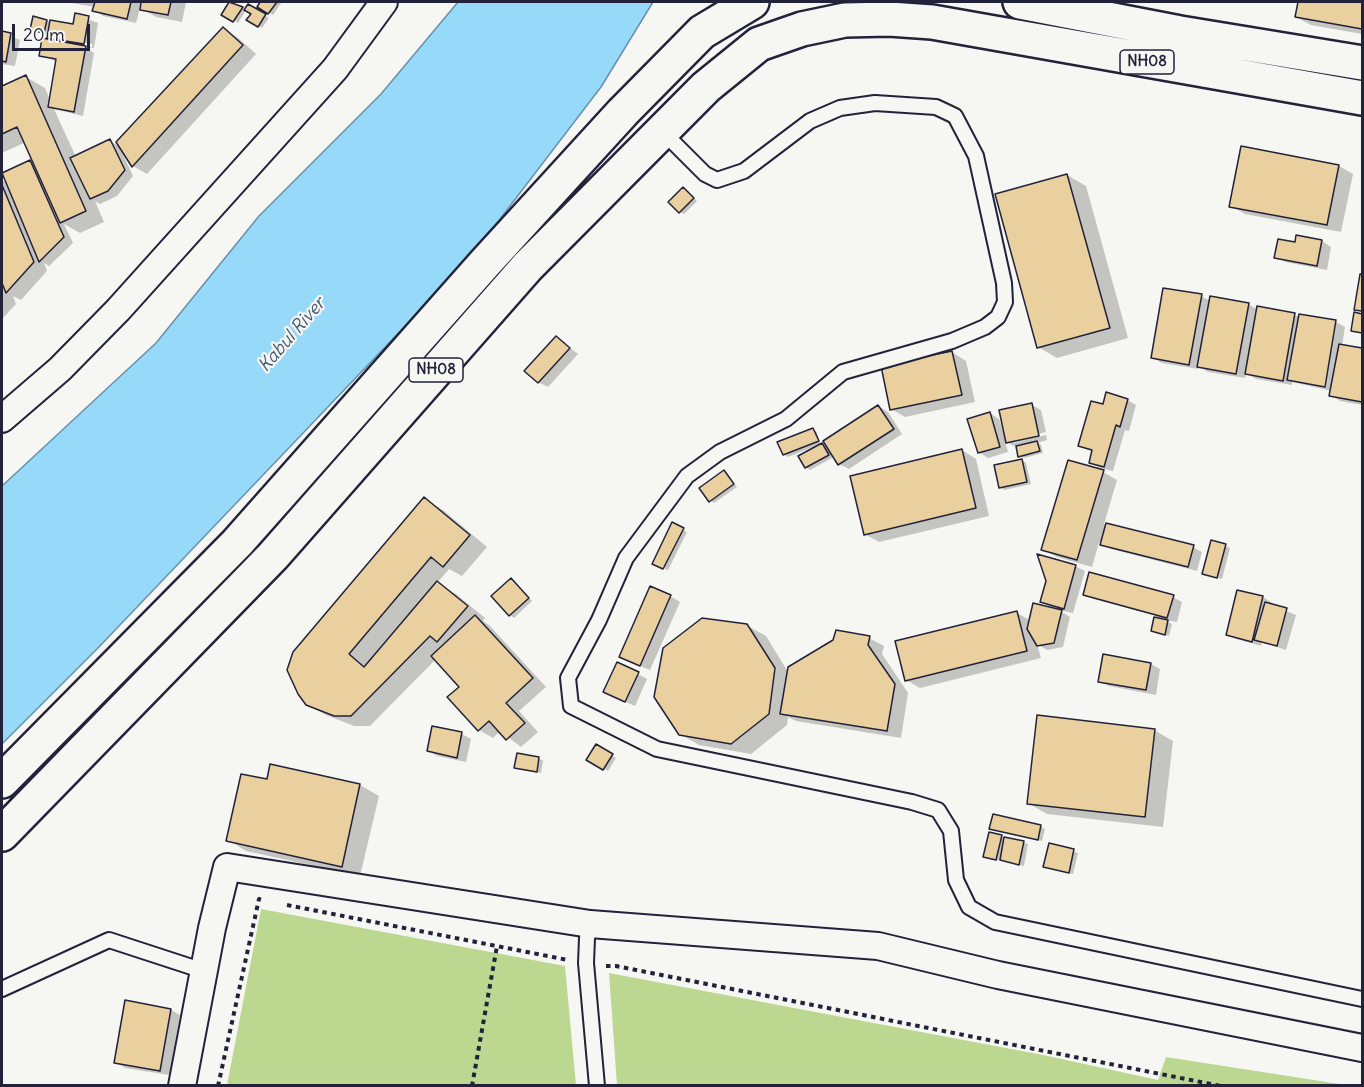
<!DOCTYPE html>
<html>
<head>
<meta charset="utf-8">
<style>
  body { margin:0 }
  #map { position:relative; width:1364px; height:1087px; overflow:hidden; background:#f6f6f2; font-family:Delius,sans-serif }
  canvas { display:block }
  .frame { position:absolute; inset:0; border:3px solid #22223b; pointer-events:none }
  .scale { position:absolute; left:12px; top:24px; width:78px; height:27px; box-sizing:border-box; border:3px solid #22223b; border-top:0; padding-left:8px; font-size:18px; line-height:21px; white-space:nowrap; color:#22223b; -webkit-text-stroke:4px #f6f6f2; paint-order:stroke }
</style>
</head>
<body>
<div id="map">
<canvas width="1364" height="1087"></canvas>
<div class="frame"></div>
<div class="scale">20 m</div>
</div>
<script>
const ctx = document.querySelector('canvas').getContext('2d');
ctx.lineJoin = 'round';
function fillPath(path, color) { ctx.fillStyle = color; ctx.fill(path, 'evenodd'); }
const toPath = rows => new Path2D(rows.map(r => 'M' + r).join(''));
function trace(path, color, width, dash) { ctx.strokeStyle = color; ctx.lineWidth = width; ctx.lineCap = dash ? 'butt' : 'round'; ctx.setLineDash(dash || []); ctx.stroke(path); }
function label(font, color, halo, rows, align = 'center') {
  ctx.font = font + ' Delius,sans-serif'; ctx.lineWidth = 4.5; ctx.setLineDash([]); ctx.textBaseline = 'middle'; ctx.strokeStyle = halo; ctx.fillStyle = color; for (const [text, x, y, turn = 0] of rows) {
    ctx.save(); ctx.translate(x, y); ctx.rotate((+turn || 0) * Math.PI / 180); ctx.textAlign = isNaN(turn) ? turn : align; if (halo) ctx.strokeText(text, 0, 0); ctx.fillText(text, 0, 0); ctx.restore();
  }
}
fillPath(toPath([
  [261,909,565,966,576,1085,227,1085],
  [609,973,1043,1055,1158,1080,1166,1057,1346,1085,617,1085]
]), '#bcd890');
const water = toPath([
  [458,2,653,2,601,87,471,257,98,648,2,744,2,486,156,343,259,216,381,94,458,2]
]);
fillPath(water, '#97d9f9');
trace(water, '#6890ad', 1.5);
fillPath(toPath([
  [66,2,186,2,182,22,156,17,140,8,136,23,103,16,94,10,95,7],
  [231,2,246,10,238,23,223,14],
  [262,2,279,2,281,3,273,15,259,6],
  [1299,2,1362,2,1362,34,1311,25,1296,17],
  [249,6,269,18,262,28,248,20,253,14],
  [76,15,98,23,94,48,85,47,94,53,83,116,54,109,76,157,110,141,122,148,223,28,237,37,256,54,147,174,133,166,121,150,133,176,117,196,100,204,95,201,104,222,80,233,64,224,73,243,49,266,44,263,47,271,21,300,13,296,16,304,2,319,2,180,8,184,30,162,36,165,26,142,2,153,2,88,26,77,45,88,50,100,57,62,41,55,58,42,49,35,31,29,46,21,74,25],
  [57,38,92,44,92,47,57,41],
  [2,33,20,40,15,66,2,64],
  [1339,166,1353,174,1341,232,1245,214,1231,206],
  [1067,175,1086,186,1128,338,1057,358,1038,347],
  [684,189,697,201,684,214,680,212],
  [1297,237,1322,241,1331,247,1327,270,1285,262,1276,257,1296,244],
  [1361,275,1362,275,1362,313,1356,309],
  [1201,296,1210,301,1248,304,1258,310,1336,322,1345,327,1342,346,1362,350,1362,405,1340,401,1331,395,1332,391,1292,382,1292,385,1256,379,1246,373,1245,378,1208,372,1199,366,1198,369,1162,363,1153,358],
  [557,338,578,354,548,387,538,382],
  [952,352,966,361,975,402,905,417,891,409],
  [1127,400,1136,405,1129,431,1125,430,1113,471,1100,468,1090,462,1093,452,1079,446,1104,406],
  [1032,405,1041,410,1046,432,1013,440,1013,443,1046,435,1047,440,1038,443,1041,445,1043,453,1024,458,1020,456,1018,448,1005,441,1008,452,988,458,979,452,990,413,999,419,1003,431],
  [878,406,888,412,902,434,849,469,839,464],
  [813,430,817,432,820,444,830,449,832,458,810,470,806,467,818,445,788,457,784,454],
  [962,450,976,459,989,516,879,542,865,534],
  [1022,460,1026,463,1031,484,1004,490,1000,487],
  [725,472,737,487,714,503,710,500],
  [1103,472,1117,480,1104,524,1193,547,1202,552,1197,571,1111,549,1099,542,1092,567,1057,557,1043,549],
  [424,499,443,510,487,547,462,576,449,569,437,583,456,594,485,618,483,621,489,625,546,687,519,711,538,732,521,747,500,731,493,738,479,730,461,687,436,659,370,726,354,726,326,715,307,704],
  [673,524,687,532,668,570,658,566],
  [1212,542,1230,548,1222,579,1204,573],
  [1075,566,1085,571,1073,613,1059,610,1070,617,1063,647,1047,650,1037,644,1041,658,920,688,906,680,1017,613,1031,621,1054,609,1042,602],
  [512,580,532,601,514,618,510,615],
  [1084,594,1173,597,1182,602,1177,622,1165,620,1172,624,1169,636,1152,630,1156,616,1094,599],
  [670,596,680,602,650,670,630,662],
  [1263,597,1272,603,1271,605,1296,615,1286,650,1262,642,1261,646,1237,639,1228,634],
  [746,625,766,636,788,672,835,641,869,638,884,646,882,654,908,693,901,738,796,721,788,717,787,725,751,754,699,745,680,734],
  [1104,655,1151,664,1160,669,1156,695,1109,686,1099,681],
  [638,674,647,679,635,706,614,697],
  [1154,730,1173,741,1163,827,1047,814,1028,803],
  [462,734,471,739,466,762,437,756,428,750],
  [596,746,616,758,608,771,588,760],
  [518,754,543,760,541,773,515,767],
  [271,766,360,785,379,796,360,876,246,851,228,840,268,781],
  [1040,826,1045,829,1042,841,991,828],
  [1001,837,1028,844,1024,866,988,858],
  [1050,845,1078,853,1073,874,1045,866],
  [171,1010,180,1015,169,1075,125,1068,116,1062]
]), '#0003');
const building = toPath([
  [95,2,131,2,127,19,92,11,95,2],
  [141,2,171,2,168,15,140,10,141,2],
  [229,2,243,7,233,22,221,15,229,2],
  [260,2,277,2,268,14,257,7,260,2],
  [1298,2,1362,2,1362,29,1295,17,1298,2],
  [248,4,266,14,258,27,246,20,251,14,244,10,248,4],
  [75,13,89,16,84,44,47,38,50,20,73,24,75,13],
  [33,16,47,20,44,33,30,30,33,16],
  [223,27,243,45,132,167,116,142,223,27],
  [2,31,11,33,6,62,2,61,2,31],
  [42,38,86,46,74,112,48,107,56,59,39,56,42,38],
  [26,75,86,211,60,223,17,127,2,134,2,86,26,75],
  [110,139,125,170,108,191,90,199,70,158,110,139],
  [1241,146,1339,165,1327,225,1229,207,1241,146],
  [30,160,64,237,39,262,2,173,30,160],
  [1067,174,1110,328,1037,348,995,194,1067,174],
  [2,185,34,262,6,293,2,283,2,185],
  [683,187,694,198,679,213,668,202,683,187],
  [1296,235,1322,240,1317,266,1274,258,1278,239,1295,242,1296,235],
  [1360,274,1362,274,1362,311,1354,310,1360,274],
  [1163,288,1202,294,1189,365,1151,358,1163,288],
  [1210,296,1249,303,1236,374,1197,367,1210,296],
  [1257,306,1295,313,1283,381,1245,374,1257,306],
  [1354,312,1362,314,1362,333,1351,331,1354,312],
  [1299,314,1336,320,1325,387,1287,380,1299,314],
  [556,336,570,348,538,383,524,371,556,336],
  [1339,344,1362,348,1362,402,1329,396,1339,344],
  [952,351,962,395,890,410,881,366,952,351],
  [1106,392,1128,399,1120,427,1116,425,1104,467,1089,463,1092,450,1078,446,1091,401,1103,404,1106,392],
  [1032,403,1039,436,1006,443,999,410,1032,403],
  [878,405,894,429,838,465,823,441,878,405],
  [990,412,1000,447,978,453,967,419,990,412],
  [813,428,819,441,783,455,777,442,813,428],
  [1037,441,1040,451,1018,457,1016,446,1037,441],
  [822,443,829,455,805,468,798,456,822,443],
  [962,449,976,508,864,535,850,476,962,449],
  [1022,459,1027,482,999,488,994,465,1022,459],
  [1068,460,1104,470,1077,560,1041,550,1068,460],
  [724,470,734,484,709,502,699,488,724,470],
  [424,497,470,535,443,567,431,557,349,654,364,667,437,581,468,606,437,642,430,636,351,716,334,716,306,705,298,694,287,670,293,652,424,497],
  [672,522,684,528,663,569,652,564,672,522],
  [1106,523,1194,545,1188,567,1100,545,1106,523],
  [1211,540,1226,544,1217,578,1202,574,1211,540],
  [1037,554,1076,565,1064,609,1040,602,1046,581,1037,554],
  [1089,572,1174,595,1167,618,1083,595,1089,572],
  [511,578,529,598,509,616,491,596,511,578],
  [650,586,671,595,640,666,619,657,650,586],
  [1237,590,1263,596,1252,642,1226,635,1237,590],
  [1265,602,1287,608,1277,646,1254,640,1265,602],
  [1033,603,1062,610,1054,643,1037,646,1027,629,1033,603],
  [1017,611,1027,651,905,681,895,641,1017,611],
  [475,615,533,678,506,703,525,723,506,740,489,721,478,731,447,697,459,687,431,656,475,615],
  [1154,617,1168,620,1165,635,1151,631,1154,617],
  [702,618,747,624,775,668,769,714,731,744,679,735,654,697,663,648,702,618],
  [836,630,870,636,868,645,895,684,887,731,780,714,788,667,833,640,836,630],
  [1103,654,1151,663,1146,690,1098,682,1103,654],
  [617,662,639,672,625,702,603,692,617,662],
  [1037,715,1155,729,1145,817,1027,804,1037,715],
  [432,726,462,732,457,758,427,751,432,726],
  [596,744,613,754,603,770,586,760,596,744],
  [517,753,539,757,537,772,514,768,517,753],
  [270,764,360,784,342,867,226,841,241,774,267,779,270,764],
  [993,814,1041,825,1038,840,989,829,993,814],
  [989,832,1002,835,996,860,983,857,989,832],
  [1004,837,1024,841,1019,865,1000,860,1004,837],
  [1049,843,1074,849,1069,873,1043,867,1049,843],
  [125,1000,171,1009,160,1071,114,1063,125,1000]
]);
fillPath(building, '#ebd09f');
trace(building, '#22223b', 1.5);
const lane = toPath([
  [662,131,705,174,717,180,744,171,810,121,840,108,875,103,936,107,955,116,976,156,1004,283,1005,302,998,317,985,327,952,341,843,372,786,419,720,452,687,476,626,558,599,620,568,678,571,706,657,749,912,802,938,810,951,831,956,880,969,907,995,922,1362,999],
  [590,924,587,938,586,963,597,1086],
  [2,989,109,940,204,971]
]);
const street = toPath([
  [2,419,60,369,118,310,335,69,384,2],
  [182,1086,212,928,227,867,590,924,878,946,998,975,1362,1048]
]);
const highway = toPath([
  [1020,2,1180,33,1362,63],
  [2,781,237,543,485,263,623,112,702,32,752,2],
  [2,834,273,556,528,266,706,87,759,44,802,29,845,20,889,19,932,22,1362,98]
]);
trace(lane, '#22223b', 18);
trace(street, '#22223b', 30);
trace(highway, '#22223b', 38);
trace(toPath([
  [287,905,568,960],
  [606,966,616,966,1221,1086],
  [218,1086,259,899,262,900],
  [472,1086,497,946]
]), '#22223b', 4, [4.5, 4.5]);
trace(lane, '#f6f6f2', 14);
trace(street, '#f6f6f2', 26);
trace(highway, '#f6f6f2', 33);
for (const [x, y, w] of [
  [1147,62,54],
  [436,370,54]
]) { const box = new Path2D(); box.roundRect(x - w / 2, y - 12, w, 24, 4.5); ctx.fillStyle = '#f6f6f2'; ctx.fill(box); trace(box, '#22223b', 1.5); }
label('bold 15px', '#22223b', null, [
  ["NH08",1147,62],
  ["NH08",436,370]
]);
label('italic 18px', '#455974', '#f6f6f2', [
  ["Kabul River",292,335,-49]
]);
</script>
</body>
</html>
